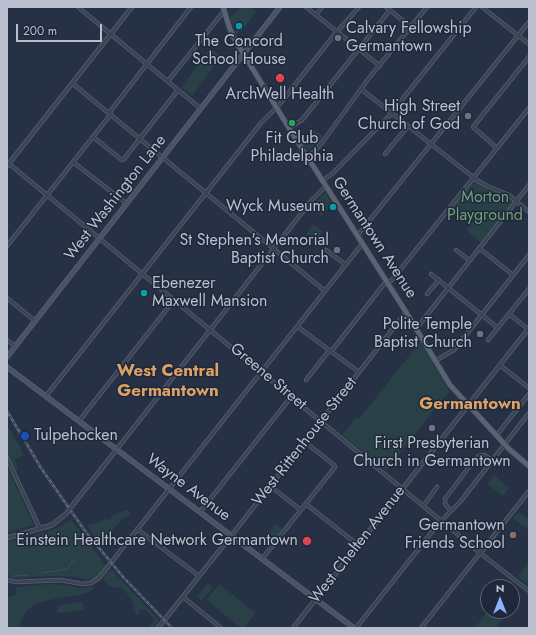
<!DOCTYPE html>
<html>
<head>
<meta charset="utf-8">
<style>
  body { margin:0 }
  #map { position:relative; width:536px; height:635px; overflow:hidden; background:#263145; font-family:Jost,sans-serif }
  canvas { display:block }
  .frame { position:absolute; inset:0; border:8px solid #b9bfcd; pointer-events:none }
  .north { position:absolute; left:480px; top:579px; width:40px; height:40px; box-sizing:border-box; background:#1f283a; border:1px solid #5d6475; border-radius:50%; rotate:0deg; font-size:11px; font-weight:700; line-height:16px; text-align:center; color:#b9bfcd }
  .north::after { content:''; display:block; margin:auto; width:14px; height:18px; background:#8fb2fc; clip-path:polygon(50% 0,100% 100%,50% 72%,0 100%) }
  .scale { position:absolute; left:16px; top:24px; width:86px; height:18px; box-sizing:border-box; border:2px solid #b9bfcd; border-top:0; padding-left:5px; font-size:12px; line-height:14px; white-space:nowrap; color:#b9bfcd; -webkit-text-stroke:3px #1f283a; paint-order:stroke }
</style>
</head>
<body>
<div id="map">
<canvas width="536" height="635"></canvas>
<div class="frame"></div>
<div class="north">N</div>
<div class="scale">200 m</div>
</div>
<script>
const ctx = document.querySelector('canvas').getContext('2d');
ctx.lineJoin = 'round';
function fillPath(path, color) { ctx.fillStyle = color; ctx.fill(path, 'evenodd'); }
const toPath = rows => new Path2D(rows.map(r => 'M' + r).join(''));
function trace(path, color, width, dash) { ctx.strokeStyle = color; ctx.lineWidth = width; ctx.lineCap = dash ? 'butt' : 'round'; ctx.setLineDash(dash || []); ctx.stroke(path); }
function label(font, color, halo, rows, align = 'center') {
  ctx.font = font + ' Jost,sans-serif'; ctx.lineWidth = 3; ctx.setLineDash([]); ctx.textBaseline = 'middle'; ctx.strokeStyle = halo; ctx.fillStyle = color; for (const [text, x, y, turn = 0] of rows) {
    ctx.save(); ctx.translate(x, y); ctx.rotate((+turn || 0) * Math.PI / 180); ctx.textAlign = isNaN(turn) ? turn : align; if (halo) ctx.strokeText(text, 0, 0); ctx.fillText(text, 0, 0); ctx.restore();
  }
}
fillPath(toPath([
  [242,7,250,7,256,12,242,31,236,34,230,17],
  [211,48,221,57,192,96,181,87],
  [313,129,323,136,309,151,302,141,306,138,307,139,314,134,311,130],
  [474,180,485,187,504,194,514,201,481,243,466,230,473,221,453,206],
  [325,192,333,205,321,216,311,207],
  [314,224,323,232,315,242,306,234],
  [420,342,450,392,444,397,386,471,342,435,356,417,359,419],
  [7,425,23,452,23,455,15,460,18,469,17,472,7,454],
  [7,466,34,525,7,533],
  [494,475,509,488,503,496,487,484],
  [126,510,130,512,129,516,124,517,107,536,104,548,90,530,88,527,88,525,98,523,104,519,110,520,113,515],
  [518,512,529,520,529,531,513,518],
  [71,519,107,567,98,577,87,580,75,577,57,576,13,578,10,577,7,573,7,542,49,531,61,526],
  [276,524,283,529,275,540,267,534],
  [529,561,529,585,518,577],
  [111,569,159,620,154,628,149,628,155,619,145,610,141,609,138,615,136,615,132,600,125,591,120,587,113,588,105,582,103,578],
  [208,583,213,587,202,601,197,597],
  [48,584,66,585,81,588,92,586,94,588,91,591,84,594,54,599,42,602,38,602,26,611,21,620,20,628,7,628,7,597,15,595,16,587,18,587],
  [219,584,256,613,244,628,241,628,206,600],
  [83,602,84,610,57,613,58,606,63,606,63,604],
  [488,610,502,620,496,628,475,628]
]), '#284046');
trace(toPath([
  [42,573,68,569,70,564,74,560],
  [12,577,15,576,29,575]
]), '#3c4d6e', 1);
const minor = toPath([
  [78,7,200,108],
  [306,7,380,66],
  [386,7,411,27],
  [482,7,529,44],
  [316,15,322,7],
  [168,81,224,11],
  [72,83,325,291],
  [361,89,478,181,487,186,509,195,529,212],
  [109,113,191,7],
  [289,128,302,120,390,10],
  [93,137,122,160,124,159,178,90],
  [497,148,473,127,529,57],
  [385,154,408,126],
  [308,157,315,151,324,140,369,78,427,7],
  [7,162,480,553,529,591],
  [73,162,126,203],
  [322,181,333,173,389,116,476,7],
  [357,236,529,22],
  [7,246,111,114],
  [479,248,513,275],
  [326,250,346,265],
  [456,250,469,260],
  [431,274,498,328],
  [427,294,439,280],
  [7,298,35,321],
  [509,314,528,329],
  [298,327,359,372],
  [416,329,529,185],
  [7,340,15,346],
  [488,340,529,289],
  [435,361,454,350,529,255],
  [500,365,529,388],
  [306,380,328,352,334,348,384,284,392,280,529,108],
  [46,396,261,123,279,105,335,34,359,7],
  [79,421,174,300],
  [496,436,529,394],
  [117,449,311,201,326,186],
  [7,458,40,529],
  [270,486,301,510],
  [306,504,358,545],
  [424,505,437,487],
  [451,511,445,504,445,499,475,459,479,456,484,455,492,460],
  [200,512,291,397],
  [137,529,199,576],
  [231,536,406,312],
  [262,559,335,467,334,465,305,442],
  [7,580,16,582,60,580,83,584,91,583,99,578,362,244],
  [183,597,221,628],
  [356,628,439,523,460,502,529,413],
  [421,628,529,491]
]);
const tertiary = toPath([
  [7,166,132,7],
  [72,506,117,449],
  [7,538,52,525,66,514],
  [158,628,231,536],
  [293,628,529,328]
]);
const secondary = toPath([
  [7,357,280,7],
  [7,367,354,628]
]);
const primary = toPath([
  [223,7,230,29,235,40,289,128,406,312,450,385,509,449,529,466]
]);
trace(minor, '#596171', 4.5);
trace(tertiary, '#596171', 5);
trace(secondary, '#596171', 5.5);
trace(primary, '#444c5d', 6);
trace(minor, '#3b4454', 3);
trace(tertiary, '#3b4454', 3.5);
trace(secondary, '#495267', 4);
trace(primary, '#596374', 4.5);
const rail = toPath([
  [7,411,41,468,85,531,124,578,172,628]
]);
trace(rail, '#5d677b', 2.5);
trace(rail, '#1f283a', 1, [3]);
const tertiaryBridge = toPath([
  [66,514,72,506]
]);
trace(tertiaryBridge, '#596171', 5, []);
trace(tertiaryBridge, '#3b4454', 3.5);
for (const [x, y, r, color] of [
  [239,26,4,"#0f9aa8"],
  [338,38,4,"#6b7280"],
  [280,78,5,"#e0444e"],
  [468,116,4,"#6b7280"],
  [292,123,4,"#2e9e5b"],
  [333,207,4,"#0f9aa8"],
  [337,250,4,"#6b7280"],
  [144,293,4,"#0f9aa8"],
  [480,334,4,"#6b7280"],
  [432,428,4,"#6b7280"],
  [25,436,5,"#1a4fb4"],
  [513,535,4,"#8d6e63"],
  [307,541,5,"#e0444e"]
]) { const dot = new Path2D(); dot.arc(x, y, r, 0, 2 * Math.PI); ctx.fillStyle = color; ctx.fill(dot); trace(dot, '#1f283a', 1.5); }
label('16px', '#b9bfcd', '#1f283a', [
  ["Calvary Fellowship",346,29,"left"],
  ["Germantown",346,47,"left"],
  ["The Concord",239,42,"center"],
  ["School House",239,60,"center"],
  ["ArchWell Health",280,95,"center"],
  ["High Street",460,107],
  ["Church of God",460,125],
  ["Fit Club",292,139,"center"],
  ["Philadelphia",292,157,"center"],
  ["Wyck Museum",325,207],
  ["St Stephen's Memorial",329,241],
  ["Baptist Church",329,259],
  ["Ebenezer",152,284,"left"],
  ["Maxwell Mansion",152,302,"left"],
  ["Polite Temple",472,325],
  ["Baptist Church",472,343],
  ["Tulpehocken",34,436,"left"],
  ["First Presbyterian",432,444,"center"],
  ["Church in Germantown",432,462,"center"],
  ["Germantown",505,526],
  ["Friends School",505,544],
  ["Einstein Healthcare Network Germantown",298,541]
], 'right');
label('16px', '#b9bfcd', '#1f283a', [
  ["West Washington Lane",116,198,-52],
  ["Germantown Avenue",374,238,57],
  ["Greene Street",268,377,40],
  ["West Rittenhouse Street",305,442,-52],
  ["Wayne Avenue",188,488,37],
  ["West Chelten Avenue",358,545,-52]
]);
label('16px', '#6f9f7d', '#1f283a', [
  ["Morton",485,198],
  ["Playground",485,216]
]);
label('bold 17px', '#dba166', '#1f283a', [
  ["West Central",168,372],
  ["Germantown",168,392],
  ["Germantown",470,405]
]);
</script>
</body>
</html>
